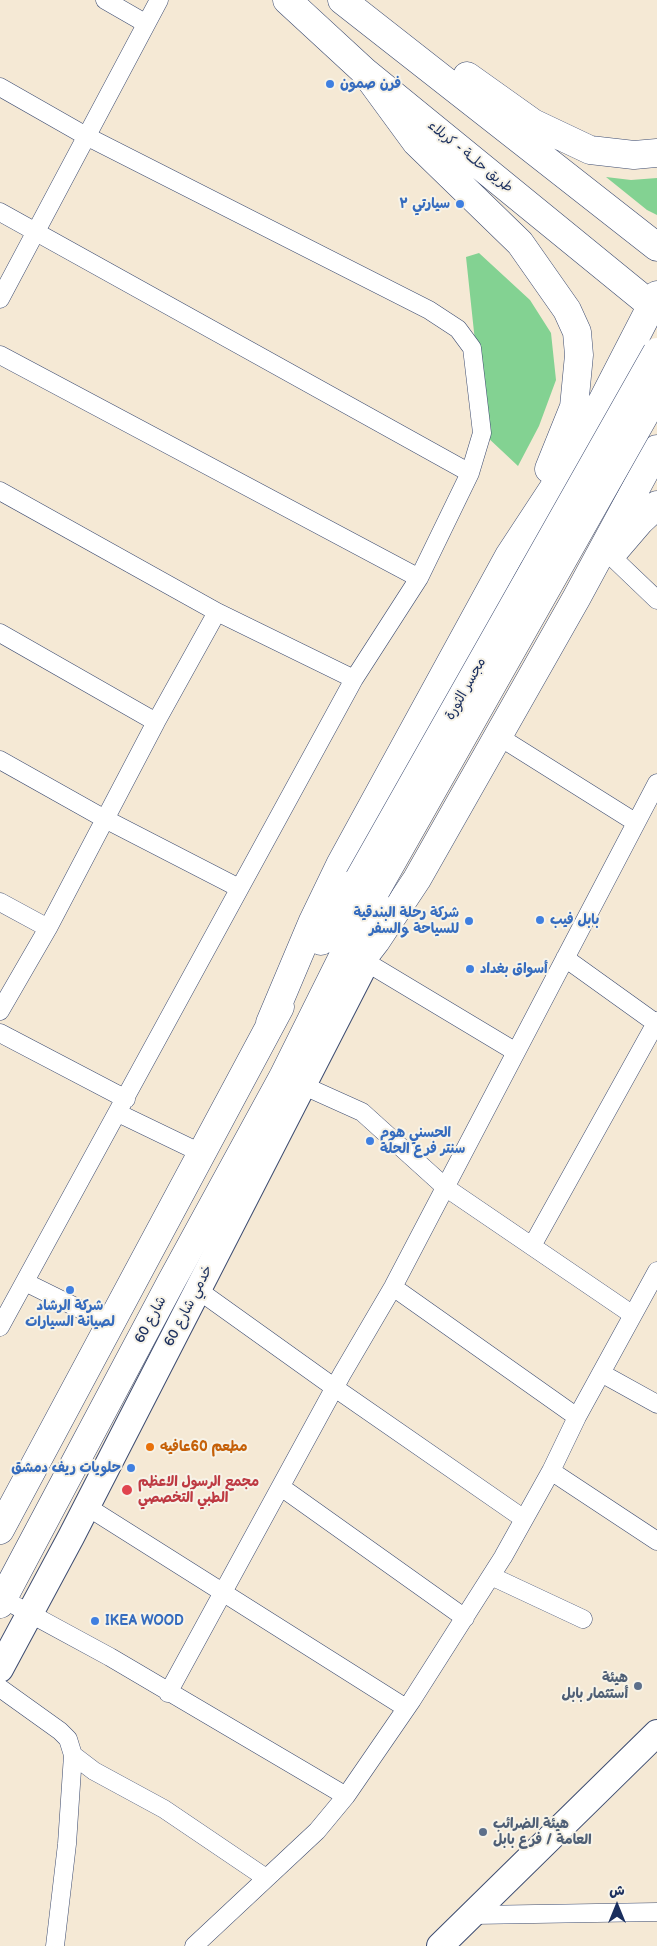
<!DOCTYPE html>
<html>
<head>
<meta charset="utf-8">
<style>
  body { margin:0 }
  #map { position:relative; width:657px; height:1946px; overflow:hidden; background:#f5e9d5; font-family:"Balsamiq Sans","Playpen Sans Arabic",sans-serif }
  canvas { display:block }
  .north { position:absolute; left:592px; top:1881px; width:50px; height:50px; -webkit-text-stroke:4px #f7f3e8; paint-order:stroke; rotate:0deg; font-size:14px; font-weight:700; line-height:20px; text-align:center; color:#1b2f5e }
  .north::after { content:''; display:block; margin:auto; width:18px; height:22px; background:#1b2f5e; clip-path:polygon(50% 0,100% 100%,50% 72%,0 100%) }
</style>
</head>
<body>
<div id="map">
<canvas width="657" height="1946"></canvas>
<div class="north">ش</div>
</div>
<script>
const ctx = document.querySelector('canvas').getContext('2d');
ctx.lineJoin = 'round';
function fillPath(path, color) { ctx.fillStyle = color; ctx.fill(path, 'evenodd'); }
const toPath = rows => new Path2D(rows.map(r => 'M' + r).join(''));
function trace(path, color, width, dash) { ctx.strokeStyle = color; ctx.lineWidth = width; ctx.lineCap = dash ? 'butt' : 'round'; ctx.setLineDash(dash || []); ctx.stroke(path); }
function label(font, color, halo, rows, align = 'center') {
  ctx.font = font + ' "Balsamiq Sans","Playpen Sans Arabic",sans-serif'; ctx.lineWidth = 4; ctx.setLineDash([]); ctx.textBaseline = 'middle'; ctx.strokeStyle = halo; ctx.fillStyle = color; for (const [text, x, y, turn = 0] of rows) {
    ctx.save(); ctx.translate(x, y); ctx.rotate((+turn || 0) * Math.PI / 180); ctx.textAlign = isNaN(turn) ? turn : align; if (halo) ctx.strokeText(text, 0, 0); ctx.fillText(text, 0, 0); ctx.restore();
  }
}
fillPath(toPath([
  [606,177,631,180,657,178,657,215,647,210],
  [479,253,530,300,551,333,556,380,539,426,518,466,485,435,466,257]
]), '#83d292');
const street = toPath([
  [105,0,145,23],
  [0,87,86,136,429,310,458,329,472,348,482,433,470,473,419,578,354,679,0,1327],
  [0,212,470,473],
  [0,299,159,0],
  [0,355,419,578],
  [0,491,217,612,354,679],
  [611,556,657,600],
  [0,633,156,722],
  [498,736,635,822],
  [0,760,105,819,239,888],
  [0,902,48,928],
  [565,958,657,1024],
  [366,962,516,1052],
  [0,1011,48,928,156,722,217,612],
  [0,1033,126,1099],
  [302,1085,362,1112,445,1187,633,1315],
  [118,1113,201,1153],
  [532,1246,657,1021],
  [25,1282,110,1324],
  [393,1287,577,1417],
  [198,1290,335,1388,524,1519],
  [601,1373,657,1404],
  [551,1471,657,1541],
  [281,1487,465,1618],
  [86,1506,406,1708],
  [491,1576,583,1619],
  [3,1599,110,1657,346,1796],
  [0,1688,60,1731,68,1739,73,1755,67,1844,55,1946],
  [168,1693,342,1374,393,1287,657,783],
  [73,1755,94,1771,164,1809,266,1878],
  [474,1915,657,1912],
  [194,1946,317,1831,346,1796,412,1700,503,1557,551,1471,577,1417,657,1271]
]);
const secondary = toPath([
  [0,1669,71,1537,363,968],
  [440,1946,657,1733]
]);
const highway = toPath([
  [287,0,364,71,657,310],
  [342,0,657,247],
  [364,71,416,142,520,243,567,310,577,332,579,355,574,407,549,469],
  [467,76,533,123,590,150,634,155,657,153],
  [616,549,640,521,657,505],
  [321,941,359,879],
  [338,990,376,941,417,879,577,597,657,449],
  [270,1023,313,921,340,865,509,556,572,460,657,295],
  [0,1530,280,1007],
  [0,1604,171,1282,283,1077,376,890]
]);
trace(street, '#3c4b70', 19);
trace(secondary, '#3c4b70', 28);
trace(highway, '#3c4b70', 29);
trace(street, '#fff', 18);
trace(secondary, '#fff', 26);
trace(highway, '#fff', 28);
const highwayBridge = toPath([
  [359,879,657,352],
  [376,890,657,393]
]);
trace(highwayBridge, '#3c4b70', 29, []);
trace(highwayBridge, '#fff', 28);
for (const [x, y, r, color] of [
  [330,84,5,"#3f7fe0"],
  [460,204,5,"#3f7fe0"],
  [540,920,5,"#3f7fe0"],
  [469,921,5,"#3f7fe0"],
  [470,969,5,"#3f7fe0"],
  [370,1141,5,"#3f7fe0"],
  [70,1290,5,"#3f7fe0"],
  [150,1447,5,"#e8710a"],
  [131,1468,5,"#3f7fe0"],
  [127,1490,6,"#e0444e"],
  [95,1621,5,"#3f7fe0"],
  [638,1686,5,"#5c6f8a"],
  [483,1832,5,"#5c6f8a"]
]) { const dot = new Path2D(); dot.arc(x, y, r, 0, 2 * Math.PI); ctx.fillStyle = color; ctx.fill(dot); trace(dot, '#f7f3e8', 2); }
label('bold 14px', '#366cbe', '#f7f3e8', [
  ["فرن صمون",340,84],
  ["سيارتي ٣",450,204,"right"],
  ["شركة رحلة البندقية",459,913,"right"],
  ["للسياحة والسفر",459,929,"right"],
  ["بابل فيب",550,920],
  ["أسواق بغداد",480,969],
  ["الحسني هوم",380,1133],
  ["سنتر فرع الحلة",380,1149],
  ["شركة الرشاد",70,1306,"center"],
  ["لصيانة السيارات",70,1322,"center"],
  ["حلويات ريف دمشق",121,1468,"right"],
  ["IKEA WOOD",105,1621]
], 'left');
label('14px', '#1b2f5e', '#f7f3e8', [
  ["طريق حلــة - كربلاء",470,157,39],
  ["مجسر الثورة",466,689,-61],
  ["خدمي شارع 60",189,1306,-63],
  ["شارع 60",151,1320,-62]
]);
label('bold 14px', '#c56008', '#f7f3e8', [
  ["مطعم 60عافيه",160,1447]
], 'left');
label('bold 14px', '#be3a42', '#f7f3e8', [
  ["مجمع الرسول الاعظم",138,1482],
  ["الطبي التخصصي",138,1498]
], 'left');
label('bold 14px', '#4e5e75', '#f7f3e8', [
  ["هيئة",628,1678],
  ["أستثمار بابل",628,1694],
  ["هيئة الضرائب",493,1824,"left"],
  ["العامة / فرع بابل",493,1840,"left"]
], 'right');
</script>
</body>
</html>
